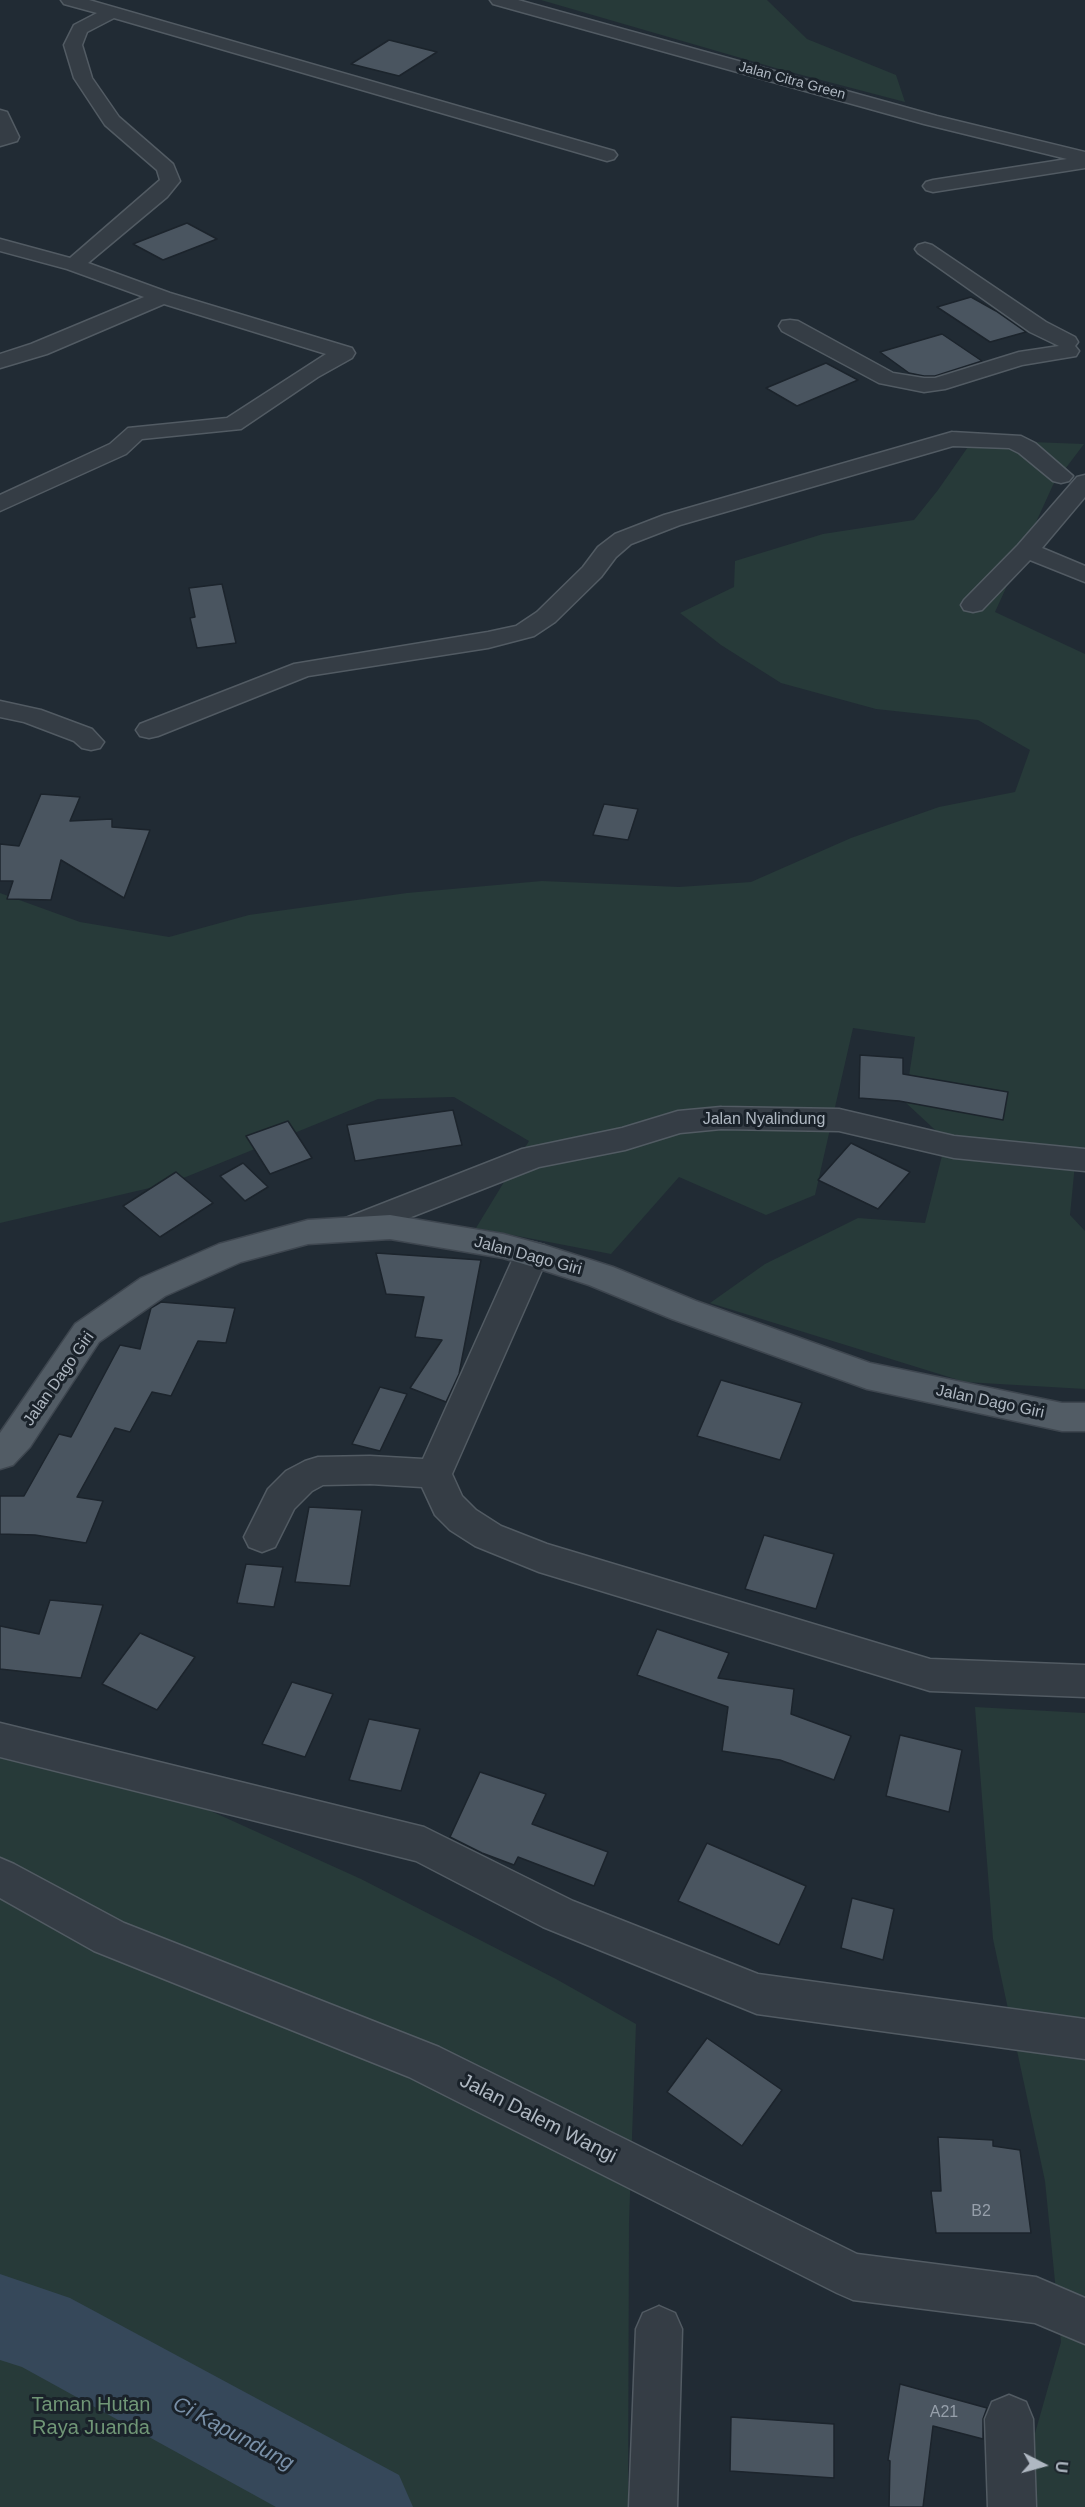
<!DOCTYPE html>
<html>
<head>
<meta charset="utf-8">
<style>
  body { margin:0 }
  #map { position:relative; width:1085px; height:2507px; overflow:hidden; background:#212b34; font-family:Arial,sans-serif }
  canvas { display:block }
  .north { position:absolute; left:1013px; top:2435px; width:60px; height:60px; -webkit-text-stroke:4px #1a222a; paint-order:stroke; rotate:96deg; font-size:16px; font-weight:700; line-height:24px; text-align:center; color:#afb8c2 }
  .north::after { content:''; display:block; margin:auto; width:21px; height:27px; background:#afb8c2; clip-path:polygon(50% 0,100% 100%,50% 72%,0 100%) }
</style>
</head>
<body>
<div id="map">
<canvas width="1085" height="2507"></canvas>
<div class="north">U</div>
</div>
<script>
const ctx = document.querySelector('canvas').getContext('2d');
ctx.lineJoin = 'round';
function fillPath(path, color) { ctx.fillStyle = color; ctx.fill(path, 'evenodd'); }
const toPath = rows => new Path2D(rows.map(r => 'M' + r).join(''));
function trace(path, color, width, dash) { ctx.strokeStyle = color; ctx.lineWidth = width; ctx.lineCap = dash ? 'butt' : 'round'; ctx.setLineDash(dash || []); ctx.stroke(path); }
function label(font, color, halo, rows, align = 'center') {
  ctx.font = font + ' Arial,sans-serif'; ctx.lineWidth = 6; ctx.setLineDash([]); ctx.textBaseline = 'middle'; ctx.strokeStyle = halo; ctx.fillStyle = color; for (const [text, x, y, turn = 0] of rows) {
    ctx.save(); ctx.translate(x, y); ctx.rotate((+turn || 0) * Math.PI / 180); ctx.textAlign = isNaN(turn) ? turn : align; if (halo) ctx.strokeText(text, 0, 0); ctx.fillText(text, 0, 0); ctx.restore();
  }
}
fillPath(toPath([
  [541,0,767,0,807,39,896,75,905,102,779,69],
  [1031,442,1084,444,1053,485,995,612,1085,654,1085,1164,1075,1164,1070,1215,1085,1231,1085,1389,965,1382,710,1303,765,1264,858,1218,925,1223,946,1140,905,1102,915,1037,853,1028,815,1195,766,1215,679,1177,611,1254,476,1228,529,1141,454,1097,378,1099,171,1183,0,1223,0,893,80,922,169,937,249,915,407,893,542,881,679,887,751,882,851,838,939,807,1015,792,1030,750,978,720,876,709,781,683,721,645,680,613,734,587,735,561,823,534,914,520,938,490,970,444],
  [975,1707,1085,1713,1085,2507,1014,2507,1061,2342,1045,2181,993,1939],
  [0,1728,120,1770,361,1879,556,1979,636,2024,629,2222,628,2507,0,2507]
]), '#273a39');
fillPath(toPath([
  [0,2274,70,2298,399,2475,413,2507,276,2507,22,2367,0,2360,0,2274]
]), '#36485a');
const building = toPath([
  [389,40,437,52,399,76,351,64,389,40],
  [187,223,217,239,163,260,133,244,187,223],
  [971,297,996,311,1026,332,990,342,937,307,971,297],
  [942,334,982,361,935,376,924,376,909,373,880,352,942,334],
  [826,363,858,380,797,406,766,388,826,363],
  [222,584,236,643,197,648,190,618,195,617,189,588,222,584],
  [41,794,80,797,70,821,112,819,112,827,150,830,124,898,61,860,51,900,7,899,13,881,0,881,0,844,19,846,41,794],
  [604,804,638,809,628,840,593,835,604,804],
  [860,1055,903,1058,903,1074,1008,1092,1003,1120,899,1101,859,1098,860,1055],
  [453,1110,462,1145,355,1161,347,1125,453,1110],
  [288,1121,312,1158,270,1174,246,1136,288,1121],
  [851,1143,910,1172,878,1209,818,1180,851,1143],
  [243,1163,268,1187,245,1201,220,1176,243,1163],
  [176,1172,213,1203,160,1237,123,1206,176,1172],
  [376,1253,481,1260,459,1374,446,1402,410,1388,442,1340,415,1337,424,1297,386,1294,376,1253],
  [161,1302,235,1308,226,1343,198,1341,171,1396,152,1392,130,1432,115,1428,77,1497,103,1501,86,1543,35,1535,0,1534,0,1496,24,1496,59,1434,71,1437,120,1345,140,1349,151,1308,161,1302],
  [721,1380,802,1403,780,1460,697,1436,721,1380],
  [380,1387,407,1394,380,1451,352,1444,380,1387],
  [309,1507,362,1510,350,1586,295,1582,309,1507],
  [764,1535,834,1554,816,1609,745,1589,764,1535],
  [246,1564,283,1567,274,1607,237,1603,246,1564],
  [50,1600,103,1605,81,1678,0,1669,0,1626,39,1634,50,1600],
  [657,1629,729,1653,718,1678,794,1689,791,1714,851,1736,834,1780,780,1760,722,1751,728,1707,637,1675,657,1629],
  [140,1633,195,1657,157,1710,102,1684,140,1633],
  [292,1682,333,1694,305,1757,262,1744,292,1682],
  [369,1719,420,1729,401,1791,349,1780,369,1719],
  [900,1735,962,1750,949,1812,886,1796,900,1735],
  [480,1772,546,1794,532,1824,608,1852,594,1886,518,1857,514,1865,482,1853,450,1837,480,1772],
  [707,1843,806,1886,779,1945,678,1901,707,1843],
  [852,1898,894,1909,883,1960,841,1948,852,1898],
  [707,2038,782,2090,742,2146,667,2092,707,2038],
  [938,2137,993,2140,993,2146,1020,2150,1031,2233,936,2233,931,2191,941,2191,938,2137],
  [900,2384,987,2408,983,2419,983,2439,933,2426,923,2507,889,2507,890,2461,888,2460,900,2384],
  [731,2417,834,2424,834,2478,730,2471,731,2417]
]);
fillPath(building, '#4a5560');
trace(building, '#1c242c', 1.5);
const minor = toPath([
  [61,0,89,0,614,151,617,155,614,159,607,161,600,159,114,18,87,32,82,45,92,78,119,117,173,164,180,181,167,197,88,263,170,293,352,348,355,353,352,358,318,377,241,429,142,439,126,454,0,511,0,495,110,444,128,428,227,418,326,354,164,304,47,354,0,368,0,354,31,344,144,297,67,269,0,251,0,239,70,258,160,180,157,170,105,125,74,78,64,45,74,25,97,13,64,4,61,0],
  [490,0,518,0,937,116,1085,152,1085,168,933,192,926,190,923,186,926,182,933,180,1067,159,924,124,493,4,490,0],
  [0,110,7,112,19,137,17,141,0,146,0,110],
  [925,243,932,245,1046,322,1075,337,1078,342,1075,346,1079,351,1076,356,1022,365,945,389,924,392,879,383,782,331,779,326,782,321,790,320,798,321,893,373,924,378,935,378,1019,352,1059,346,1030,332,918,253,915,249,918,245,925,243],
  [952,432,1021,436,1035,443,1073,476,1069,481,1061,483,1053,481,1019,453,1009,448,953,446,680,525,631,544,616,557,601,577,555,622,534,636,488,648,308,676,158,736,149,738,140,736,136,730,140,724,294,664,488,632,516,626,537,612,583,567,598,547,615,534,664,515,952,432],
  [1085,475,1085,497,1042,548,1085,566,1085,582,1030,560,982,610,973,612,964,610,961,605,964,600,1018,545,1077,477,1085,475],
  [0,701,41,710,92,729,104,742,100,748,91,750,82,748,74,741,24,722,0,717,0,701],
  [721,1107,839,1109,954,1136,1085,1149,1085,1171,954,1158,839,1131,721,1129,680,1133,625,1150,539,1167,350,1241,338,1237,334,1229,338,1221,522,1149,622,1128,678,1111,721,1107],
  [532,1242,544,1245,549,1254,452,1474,462,1496,476,1510,501,1526,547,1544,930,1659,1085,1665,1085,1697,930,1691,539,1572,475,1546,450,1530,435,1515,422,1487,370,1484,323,1485,312,1491,294,1509,275,1547,262,1552,249,1547,244,1537,268,1489,286,1471,305,1461,318,1457,370,1456,423,1459,515,1254,520,1245,532,1242],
  [0,1723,424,1827,573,1901,758,1974,1085,2019,1085,2059,757,2014,543,1927,416,1861,0,1757,0,1723],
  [0,1858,14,1864,124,1923,439,2047,857,2254,1036,2277,1085,2298,1085,2344,1035,2323,853,2300,837,2293,409,2077,94,1951,0,1898,0,1858],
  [659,2306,675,2313,682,2329,677,2507,629,2507,636,2329,643,2313,659,2306],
  [1009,2395,1026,2402,1033,2419,1036,2507,988,2507,985,2419,992,2402,1009,2395]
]);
const major = toPath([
  [390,1215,503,1234,544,1245,613,1267,696,1301,870,1363,1062,1403,1085,1403,1085,1431,1062,1431,867,1389,672,1319,589,1285,527,1265,503,1258,390,1239,308,1244,241,1262,165,1296,99,1342,30,1447,13,1465,0,1469,0,1433,75,1324,141,1278,219,1244,308,1220,390,1215]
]);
trace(minor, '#525b63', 3);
trace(major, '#3e464f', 3);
fillPath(minor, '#353d45');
fillPath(major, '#525c65');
label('14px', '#afb8c2', '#1a222a', [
  ["Jalan Citra Green",792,81,15]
]);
label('16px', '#afb8c2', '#1a222a', [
  ["Jalan Nyalindung",764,1120],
  ["Jalan Dago Giri",528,1256,15],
  ["Jalan Dago Giri",59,1379,-55],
  ["Jalan Dago Giri",990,1402,12]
]);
label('16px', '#969faa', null, [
  ["B2",981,2212],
  ["A21",944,2413]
]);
label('20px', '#afb8c2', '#1a222a', [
  ["Jalan Dalem Wangi",538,2119,27]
]);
label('20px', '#709676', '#1a222a', [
  ["Taman Hutan",91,2405],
  ["Raya Juanda",91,2428]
]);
label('italic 21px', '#7990a8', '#1a222a', [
  ["Ci Kapundung",233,2434,28]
]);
</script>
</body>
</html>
